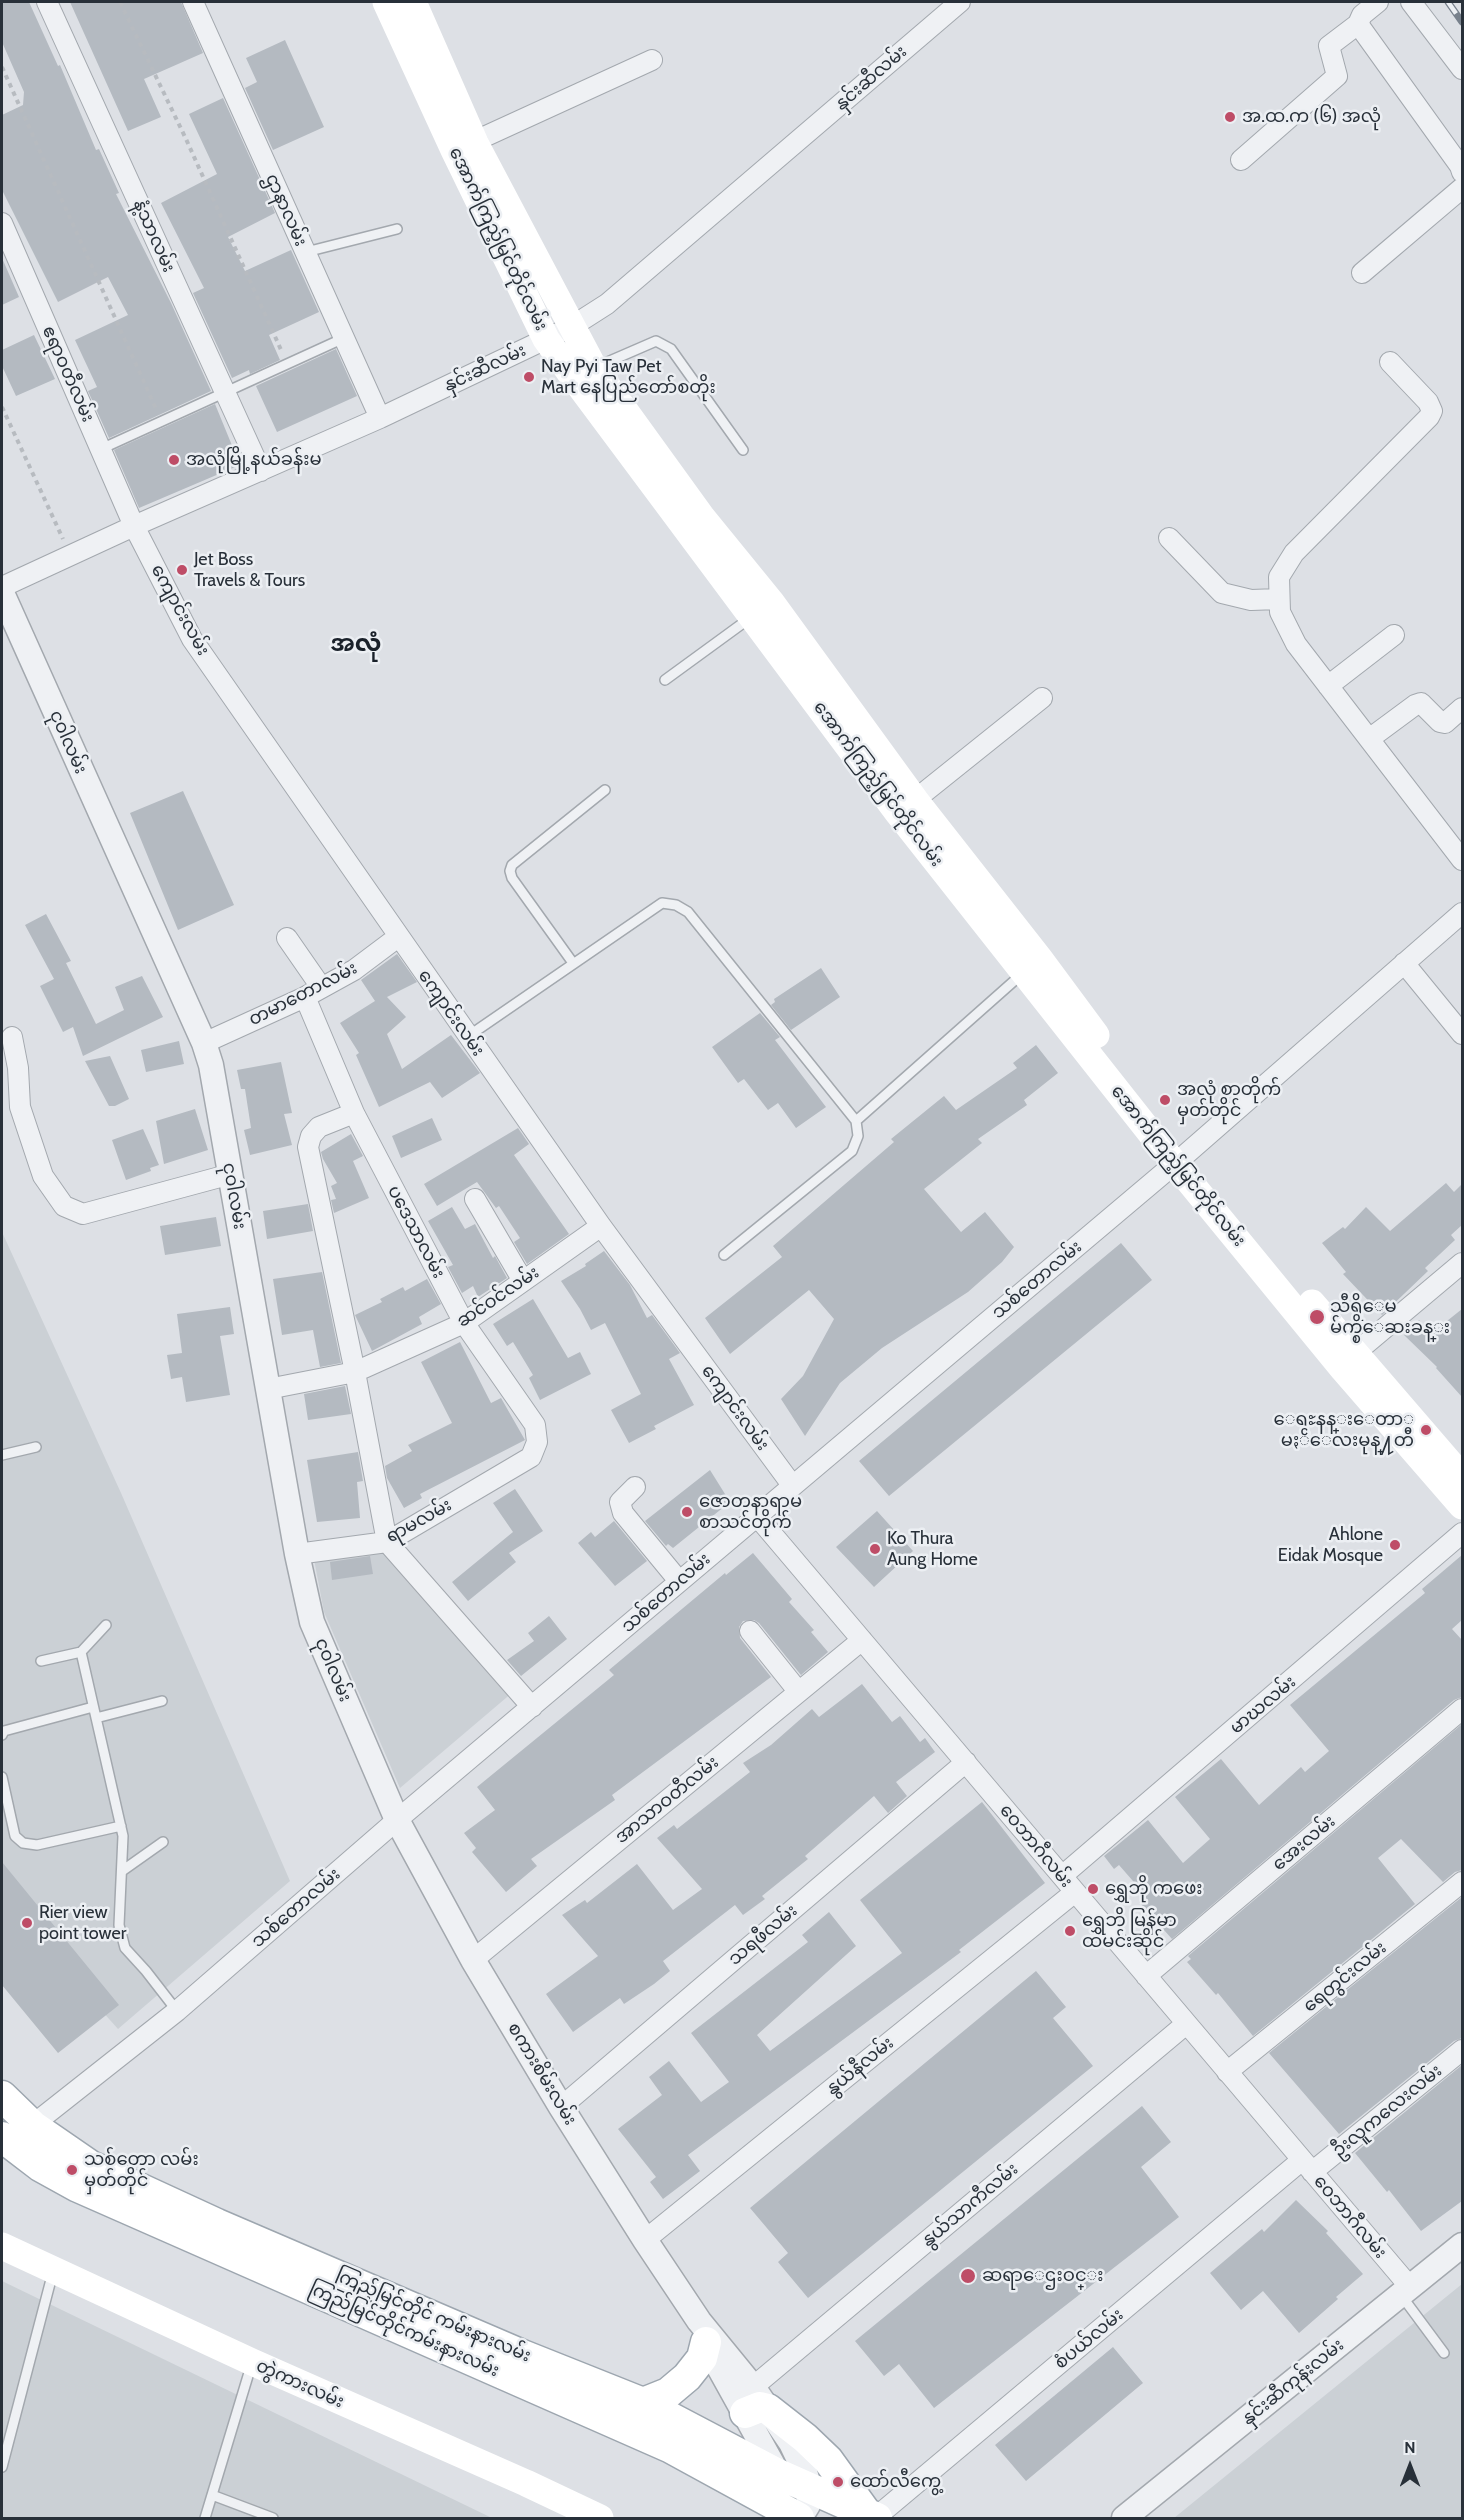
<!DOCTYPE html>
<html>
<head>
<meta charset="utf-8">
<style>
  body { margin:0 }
  #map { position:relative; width:1464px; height:2520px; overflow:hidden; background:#dde0e5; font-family:Cabin,sans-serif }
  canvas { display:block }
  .frame { position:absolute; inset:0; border:3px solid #283039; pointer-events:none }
  .north { position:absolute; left:1380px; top:2436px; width:60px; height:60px; -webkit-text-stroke:4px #eceff3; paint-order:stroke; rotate:0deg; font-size:16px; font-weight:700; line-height:24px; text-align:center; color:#283039 }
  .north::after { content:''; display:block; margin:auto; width:21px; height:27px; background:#283039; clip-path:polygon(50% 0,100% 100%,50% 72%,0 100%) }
</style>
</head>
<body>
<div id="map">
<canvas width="1464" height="2520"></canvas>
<div class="frame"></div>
<div class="north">N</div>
</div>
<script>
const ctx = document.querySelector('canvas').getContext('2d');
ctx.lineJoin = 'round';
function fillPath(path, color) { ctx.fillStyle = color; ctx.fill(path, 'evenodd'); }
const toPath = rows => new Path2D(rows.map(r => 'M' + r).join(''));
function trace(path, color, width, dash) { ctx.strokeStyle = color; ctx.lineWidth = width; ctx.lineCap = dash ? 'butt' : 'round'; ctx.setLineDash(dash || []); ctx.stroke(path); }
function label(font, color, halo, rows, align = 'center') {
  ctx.font = font + ' Cabin,"Noto Sans Myanmar",sans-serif'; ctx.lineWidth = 5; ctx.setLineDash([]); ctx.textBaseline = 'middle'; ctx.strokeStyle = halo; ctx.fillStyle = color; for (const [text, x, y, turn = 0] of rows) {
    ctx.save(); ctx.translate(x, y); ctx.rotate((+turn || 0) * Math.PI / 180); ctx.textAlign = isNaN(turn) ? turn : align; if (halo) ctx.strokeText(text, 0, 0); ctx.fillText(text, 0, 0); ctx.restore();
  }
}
fillPath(toPath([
  [2,1232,121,1493,290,1881,118,2029,2,1899],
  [387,1542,513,1692,400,1788,324,1612,313,1554],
  [2,2281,492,2518,2,2518],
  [1462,2284,1462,2518,1174,2518]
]), '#cbd0d5');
fillPath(toPath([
  [2,2,29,2,58,66,60,65,96,150,99,149,119,193,116,194,171,303,211,391,109,438,88,391,97,387,75,340,128,315,108,277,58,302,2,190,2,115,23,105,24,92,2,42],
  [70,2,181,2,203,53,144,79,161,117,128,131],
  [285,40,324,127,273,150,245,88,257,82,246,58],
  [223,98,275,213,228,237,245,271,291,250,319,312,269,335,280,360,250,374,249,370,232,378,193,293,204,288,161,203,217,174,189,114],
  [2,258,19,297,2,305],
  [34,335,55,379,16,396,2,366,2,350],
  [336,349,357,396,277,432,256,386],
  [215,404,240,465,139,508,114,450],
  [183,791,234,905,178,930,130,813],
  [46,914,71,961,66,963,96,1024,124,1010,115,987,142,976,163,1017,83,1056,73,1027,63,1032,40,986,54,979,25,925],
  [397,954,417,982,387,997,406,1017,387,1034,402,1069,451,1035,480,1073,442,1098,430,1082,379,1107,356,1055,359,1053,340,1023,375,1001,361,980],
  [821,968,840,997,791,1030,771,1005,775,1002,774,999],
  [760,1013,780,1037,775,1040,826,1107,796,1128,778,1103,768,1110,744,1079,738,1083,712,1047],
  [179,1041,184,1064,146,1072,141,1050],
  [1036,1045,1058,1073,1024,1100,1027,1105,978,1139,982,1143,924,1189,961,1232,985,1212,1014,1247,1002,1262,968,1292,882,1348,840,1383,805,1436,781,1399,803,1376,834,1319,809,1290,730,1354,705,1318,782,1257,773,1246,894,1142,891,1139,944,1096,956,1110,1017,1068,1013,1063],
  [110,1056,129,1099,115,1106,109,1106,85,1061],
  [281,1062,292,1113,284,1114,292,1145,250,1155,244,1130,251,1128,245,1089,241,1089,237,1070],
  [195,1109,208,1150,164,1164,156,1121],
  [432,1118,442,1140,401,1158,392,1136],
  [518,1128,529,1144,514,1155,569,1234,527,1264,514,1242,520,1238,499,1206,496,1208,477,1182,437,1206,424,1184],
  [143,1129,159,1165,150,1168,151,1171,126,1180,112,1140],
  [351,1134,363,1156,353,1161,369,1198,334,1213,331,1200,336,1199,331,1186,337,1183,323,1159,321,1152],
  [1446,1183,1454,1192,1462,1184,1462,1225,1451,1235,1455,1240,1425,1268,1428,1271,1382,1315,1343,1274,1346,1272,1322,1243,1343,1227,1345,1229,1366,1207,1390,1231],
  [308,1204,313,1231,267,1239,263,1211],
  [452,1207,465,1229,475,1224,493,1258,495,1256,507,1278,478,1297,473,1286,462,1293,448,1267,453,1265,428,1221],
  [216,1217,221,1246,165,1255,160,1226],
  [1121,1243,1152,1280,889,1496,859,1461],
  [604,1251,630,1285,647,1318,652,1315,680,1353,669,1359,694,1405,654,1426,656,1429,629,1443,611,1410,641,1394,605,1323,591,1330,580,1309,561,1281,586,1266,585,1264],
  [322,1272,341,1363,320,1367,313,1330,282,1335,273,1279],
  [427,1279,441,1304,419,1317,422,1324,372,1351,355,1315,382,1302,380,1299,403,1287,405,1291],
  [533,1299,568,1358,580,1352,591,1374,540,1400,529,1378,533,1375,513,1342,507,1346,493,1324],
  [230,1307,234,1334,220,1336,230,1395,186,1402,182,1377,171,1379,167,1355,182,1353,177,1314],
  [1462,1309,1462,1397,1436,1368,1437,1367,1404,1335,1419,1320,1432,1333],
  [460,1342,491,1403,501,1398,525,1440,420,1494,422,1498,404,1508,387,1478,385,1466,412,1451,408,1445,452,1423,421,1362],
  [345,1386,351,1414,308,1420,304,1394],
  [358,1452,363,1481,357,1482,360,1518,317,1522,307,1460],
  [710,1470,730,1502,673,1548,668,1544,666,1546,645,1521],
  [515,1489,543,1531,509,1553,516,1562,468,1601,452,1582,513,1532,493,1503],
  [877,1511,913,1551,874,1587,836,1547],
  [614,1521,647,1561,615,1586,578,1543,591,1532,595,1537],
  [753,1553,792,1599,789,1602,814,1630,811,1632,828,1652,801,1675,759,1623,754,1620,743,1621,739,1627,740,1638,771,1677,612,1795,615,1800,531,1859,537,1866,506,1892,472,1852,476,1848,464,1833,495,1810,477,1787,614,1675,609,1670,725,1573,726,1575],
  [1462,1555,1462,1620,1452,1629,1462,1640,1462,1697,1454,1700,1172,1939,1139,1902,1146,1896,1119,1865,1114,1869,1104,1856,1148,1820,1183,1863,1210,1839,1175,1797,1221,1759,1259,1805,1301,1767,1305,1772,1329,1751,1290,1705,1425,1593,1422,1589],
  [370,1556,373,1574,332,1580,330,1562],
  [549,1616,567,1639,521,1676,507,1660,534,1641,528,1633],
  [862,1684,892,1722,900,1716,920,1742,925,1738,935,1752,896,1782,907,1796,888,1813,874,1796,805,1856,808,1859,762,1896,765,1899,743,1915,735,1905,663,1961,670,1971,654,1984,624,2004,620,1998,573,2032,546,1994,598,1956,562,1915,585,1900,587,1903,637,1864,673,1910,702,1889,657,1838,674,1825,677,1829,750,1772,743,1763,771,1745,812,1709,819,1717],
  [1462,1724,1462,1870,1455,1872,1443,1882,1401,1839,1378,1858,1415,1904,1253,2036,1218,1993,1216,1995,1187,1962,1191,1959,1188,1956],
  [982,1802,1045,1883,959,1950,961,1952,688,2155,700,2171,663,2199,650,2182,656,2177,618,2129,662,2095,649,2077,669,2061,701,2102,729,2082,691,2033,808,1942,802,1935,829,1912,856,1946,757,2035,770,2051,902,1953,860,1900],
  [2,1862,119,2005,58,2053,2,1985],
  [1462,1897,1462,2038,1454,2041,1339,2134,1269,2053],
  [1036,1971,1066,2007,1053,2018,1093,2066,808,2298,778,2262,788,2253,750,2208],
  [1462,2065,1462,2201,1421,2231,1389,2190,1387,2192,1355,2153],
  [1142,2106,1171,2142,1141,2167,1179,2217,934,2408,899,2364,884,2376,855,2341],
  [1296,2200,1328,2231,1326,2233,1363,2274,1336,2297,1338,2299,1299,2333,1263,2291,1241,2310,1210,2273,1262,2229,1264,2232],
  [1113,2347,1143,2383,1026,2481,995,2445]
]), '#b4bac1');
const service = toPath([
  [306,252,397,229],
  [596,367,656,341,671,349,743,450],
  [101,449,344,338],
  [665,680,750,618],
  [573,963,512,878,510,871,512,865,605,790],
  [467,1037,662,903,676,905,688,912,856,1121,858,1136,852,1151,724,1255],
  [856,1121,1023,973],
  [2,1455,36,1447],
  [106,1625,81,1652,123,1836,119,1925,125,1948,146,1971,177,2011],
  [41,1661,81,1652],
  [96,1718,162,1701],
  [2,1735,4,1731,93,1707],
  [2,1777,15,1836,23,1843,37,1845,121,1826],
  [122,1871,163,1842],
  [1401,2295,1444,2353],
  [2,2467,53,2272],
  [212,2495,273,2518],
  [205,2518,251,2366]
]);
const minor = toPath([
  [47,2,261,471],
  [193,2,380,418],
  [1378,2,1362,15,1358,24,1460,166,1462,172],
  [1411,2,1462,69],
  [462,147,652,60],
  [1241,160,1337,76,1329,46,1358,24],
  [2,223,134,526,192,639,601,1226,792,1485],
  [1362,273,1462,188],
  [1390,362,1428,402,1432,411,1429,417,1294,553,1279,577,1280,612,1296,644,1462,860],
  [1169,538,1222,593,1251,600,1279,599],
  [2,587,134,526,380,418,571,327,607,304,960,2],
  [1328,686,1394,635],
  [1369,739,1415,705,1421,703,1440,722,1445,723,1462,708],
  [906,807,1042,698],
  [287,938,321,987],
  [1404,963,1462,1034],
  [12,1037,18,1068,20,1107,43,1176,64,1206,83,1214,231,1174],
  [204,1043,305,997,354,970,398,937],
  [354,1113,319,1127,311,1136,308,1147,355,1372,387,1542,532,1707],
  [475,1199,523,1281],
  [1349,1362,1355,1353,1462,1263],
  [268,1389,355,1372,464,1323,601,1226],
  [635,1487,620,1502,623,1513,679,1581],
  [756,1515,1410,2287],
  [297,1554,387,1542,531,1457,537,1442,535,1425,464,1323,354,1113,305,997],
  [750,1631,798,1691],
  [1062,1876,1462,1533],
  [473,1960,862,1640],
  [1146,1976,1462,1709],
  [1227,2072,1462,1882],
  [561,2107,966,1762],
  [25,2131,177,2011,397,1820,1185,1155,1462,913],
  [1312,2172,1462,2050],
  [645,2240,1075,1892],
  [753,2387,1186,2024],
  [875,2518,1302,2160]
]);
const tertiary = toPath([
  [2,593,204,1043,211,1065,297,1554,312,1622,397,1820,473,1960,561,2107,645,2240,699,2321,753,2387,791,2443,805,2472,810,2489,808,2505,800,2518],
  [707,2346,778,2474,778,2479],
  [1124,2518,1462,2245]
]);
const primary = toPath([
  [2,2096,33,2126,91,2166,217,2224,520,2354,643,2403,778,2474,877,2518],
  [2,2137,40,2166,78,2187,671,2448,799,2518],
  [643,2403,668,2393,687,2377,702,2358,706,2342],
  [745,2413,760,2407,768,2409,805,2438,828,2460,867,2514]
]);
trace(service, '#a3a8ae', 12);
trace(minor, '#a3a8ae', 22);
trace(tertiary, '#a3a8ae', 27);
trace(primary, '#9da6af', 33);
trace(toPath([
  [120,2,186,139,282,352],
  [2,67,157,411],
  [2,407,63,539]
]), '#b7bbc0', 4, [4.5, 4.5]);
trace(service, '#eff1f4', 9);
trace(minor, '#eff1f4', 20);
trace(tertiary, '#eff1f4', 24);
trace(toPath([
  [386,2,454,150,546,339,573,377,898,813,1175,1164,1343,1369,1462,1506],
  [413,2,475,143,594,368,701,516,771,602,915,800,1039,958,1096,1035],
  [1312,1303,1462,1477],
  [2,2246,252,2362,526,2483,600,2518]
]), '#fff', 27);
trace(primary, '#fff', 30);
const rail = toPath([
  [1448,2,1462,22]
]);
trace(rail, '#78818c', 7);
trace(rail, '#eceff3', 4.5, [14]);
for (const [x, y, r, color] of [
  [1230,117,6,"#be4d67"],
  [529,377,6,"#be4d67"],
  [174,460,6,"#be4d67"],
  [182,570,6,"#be4d67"],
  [1165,1100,6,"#be4d67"],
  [1317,1317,8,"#be4d67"],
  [1426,1430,6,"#be4d67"],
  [687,1512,6,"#be4d67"],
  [1395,1545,6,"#be4d67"],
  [875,1549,6,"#be4d67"],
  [1093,1889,6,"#be4d67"],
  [27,1923,6,"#be4d67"],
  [1070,1931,6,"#be4d67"],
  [72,2170,6,"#be4d67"],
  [968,2276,8,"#be4d67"],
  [838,2482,6,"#be4d67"]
]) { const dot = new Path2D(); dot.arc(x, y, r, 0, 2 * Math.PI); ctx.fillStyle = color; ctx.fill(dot); trace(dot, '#eceff3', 2); }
label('18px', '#283039', '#eceff3', [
  ["နှင်းဆီလမ်း",871,78,-41],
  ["ဌာနာလမ်း",286,210,66],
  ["နံ့သာလမ်း",154,236,66],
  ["အောက်ကြည့်မြင်တိုင်လမ်း",498,239,64],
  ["နှင်းဆီလမ်း",485,368,-25],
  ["ဧရာဝတီလမ်း",68,374,66],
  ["ကျောင်းလမ်း",180,610,61],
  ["ငုဝါလမ်း",68,742,66],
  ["အောက်ကြည့်မြင်တိုင်လမ်း",878,784,53],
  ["တမာတောလမ်း",303,994,-27],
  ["ကျောင်းလမ်း",451,1013,55],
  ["အောက်ကြည့်မြင်တိုင်လမ်း",1178,1166,51],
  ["ငုဝါလမ်း",234,1196,80],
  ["ပဒေသာလမ်း",416,1232,62],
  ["သစ်တောလမ်း",1037,1280,-40],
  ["ဆင်ဝင်လမ်း",498,1297,-34],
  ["ကျောင်းလမ်း",735,1408,54],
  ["ရာမလမ်း",419,1521,-29],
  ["သစ်တောလမ်း",666,1593,-41],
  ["ငုဝါလမ်း",333,1670,67],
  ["မာဃလမ်း",1263,1705,-40],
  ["အာသာဝတီလမ်း",667,1800,-39],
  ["အေးလမ်း",1304,1843,-40],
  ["ဝေဘာဂီလမ်း",1036,1846,50],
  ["သစ်တောလမ်း",296,1908,-41],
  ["သရဖီလမ်း",763,1935,-40],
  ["ရေတွင်းလမ်း",1345,1977,-39],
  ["နွယ်နီလမ်း",860,2066,-39],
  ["စကားစိမ်းလမ်း",542,2074,59],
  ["ဦးလူကလေးလမ်း",1387,2111,-39],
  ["နွယ်သာကီလမ်း",970,2205,-40],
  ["ဝေဘာဂီလမ်း",1350,2217,50],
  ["ကြည့်မြင်တိုင် ကမ်းနားလမ်း",433,2316,23],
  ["ကြည်မြင်တိုင်ကမ်းနားလမ်း",404,2330,24],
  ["စံပယ်လမ်း",1089,2339,-40],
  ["နှင်းဆီကုန်းလမ်း",1293,2382,-39],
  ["တွဲကားလမ်း",300,2384,24]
]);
label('18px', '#283039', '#eceff3', [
  ["အ.ထ.က (၆) အလုံ",1242,117],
  ["Nay Pyi Taw Pet",541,367],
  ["Mart နေပြည်တော်စတိုး",541,388],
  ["အလုံမြို့နယ်ခန်းမ",186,460],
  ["Jet Boss",194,560],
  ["Travels & Tours",194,581],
  ["အလုံ စာတိုက်",1177,1090],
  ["မှတ်တိုင်",1177,1111],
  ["သီရိေမ",1330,1307],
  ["မ်က္စိေဆးခန္း",1330,1328],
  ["ေရႊနန္းေတာ္",1414,1420,"right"],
  ["မႏၲေလးမုန္႔တီ",1414,1441,"right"],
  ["ဇောတနာရာမ",699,1502],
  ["စာသင်တိုက်",699,1523],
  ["Ahlone",1383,1535,"right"],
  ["Eidak Mosque",1383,1556,"right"],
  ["Ko Thura",887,1539],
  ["Aung Home",887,1560],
  ["ရွှေဘို ကဖေး",1105,1889],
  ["Rier view",39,1913],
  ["point tower",39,1934],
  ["ရွှေဘို မြန်မာ",1082,1921],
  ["ထမင်းဆိုင်",1082,1942],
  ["သစ်တော လမ်း",84,2160],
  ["မှတ်တိုင်",84,2181],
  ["ဆရာေဌးဝင္း",982,2276],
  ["ထော်လီကွေ့",850,2482]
], 'left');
label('bold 24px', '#1a212a', '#eceff3', [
  ["အလုံ",356,644]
]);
</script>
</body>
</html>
